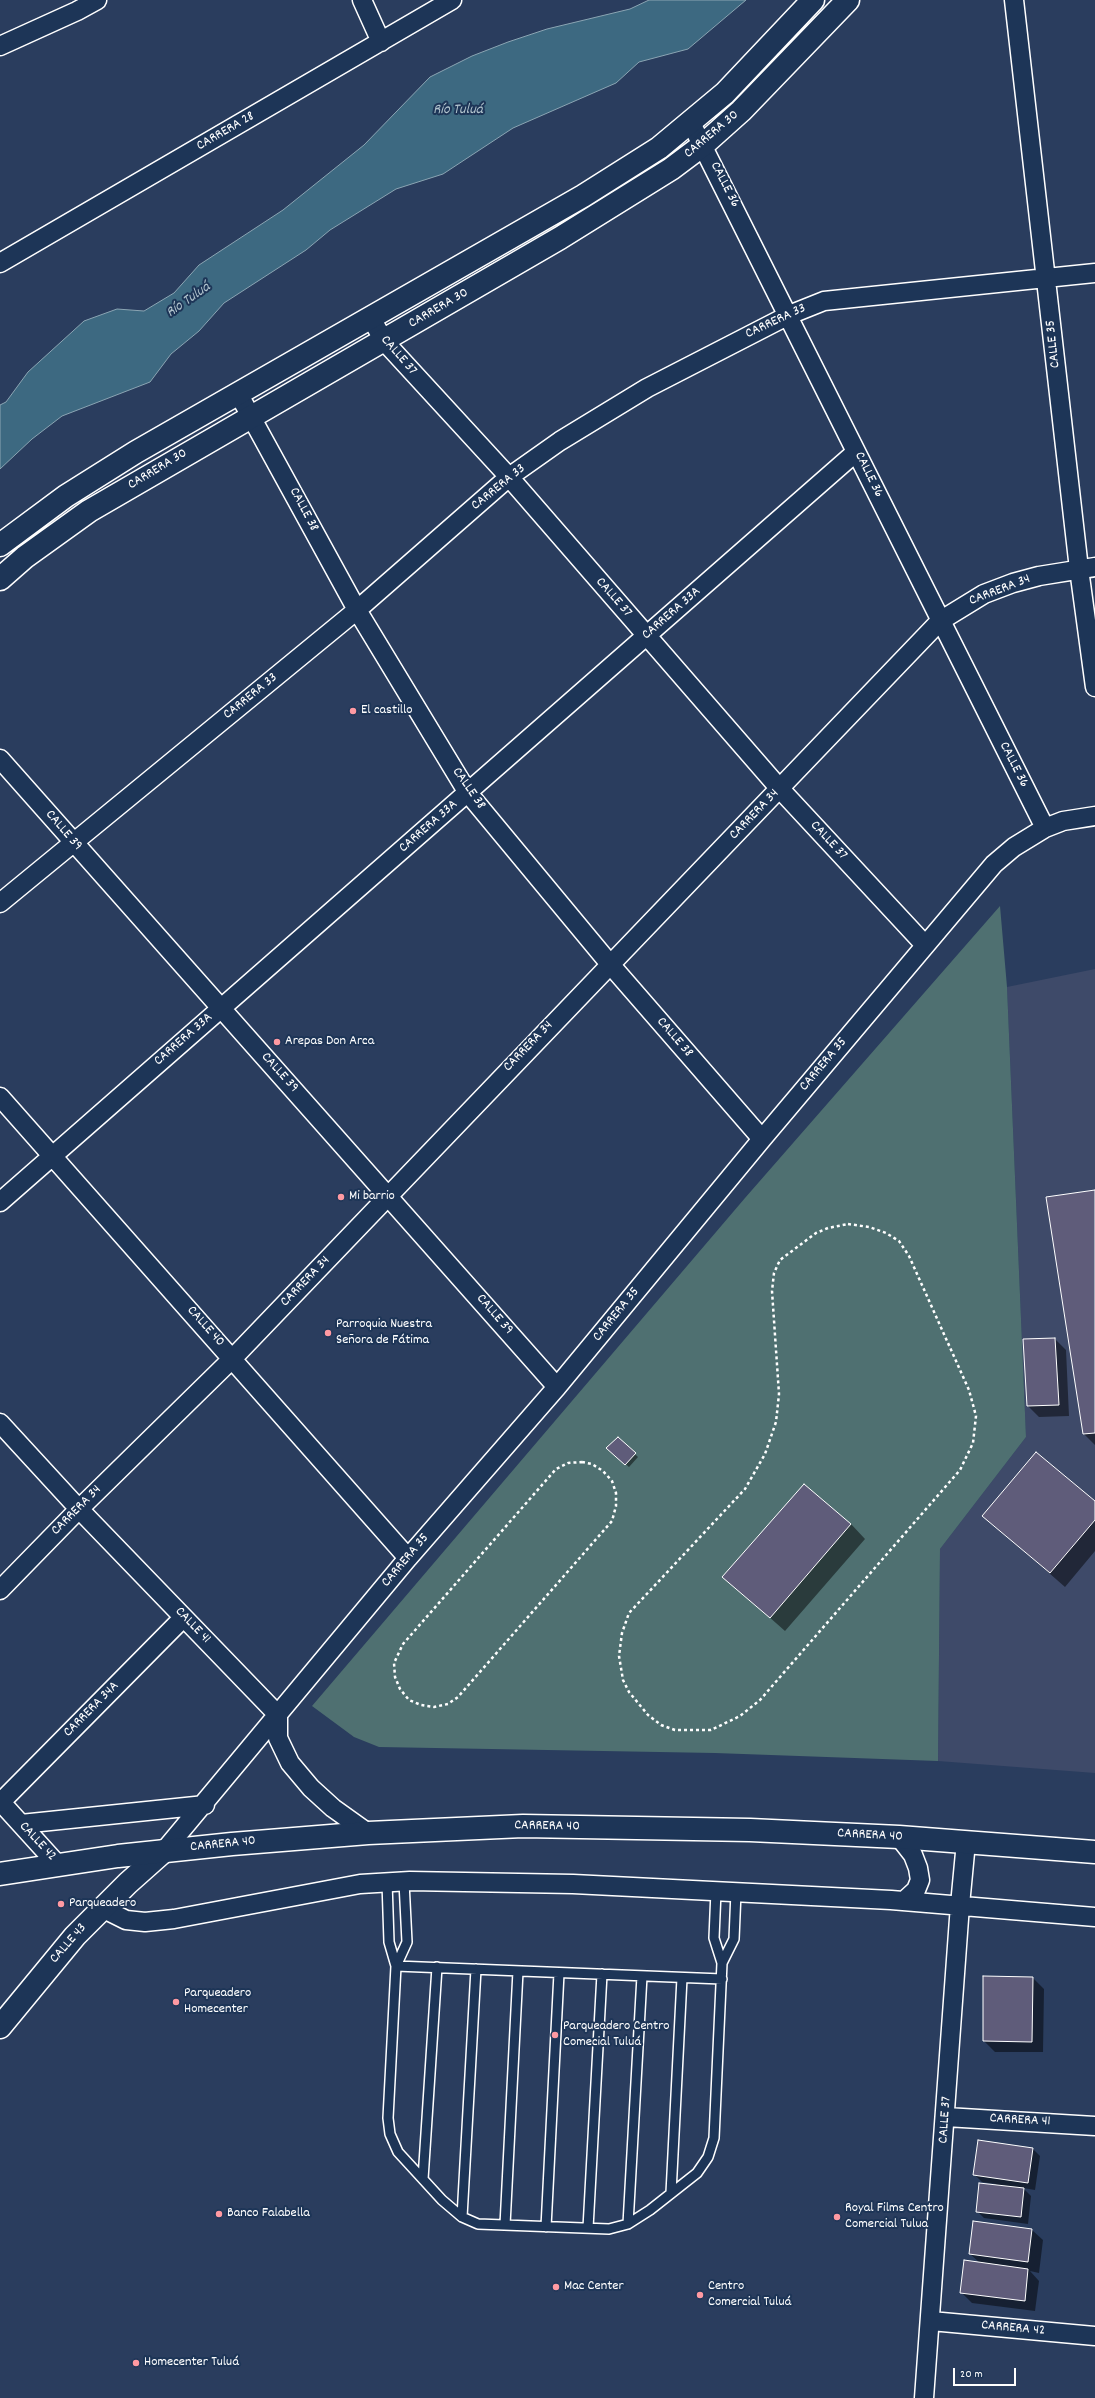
<!DOCTYPE html>
<html>
<head>
<meta charset="utf-8">
<style>
  body { margin:0 }
  #map { position:relative; width:1095px; height:2398px; overflow:hidden; background:#2a3d5e; font-family:Dekko,sans-serif }
  canvas { display:block }
  .scale { position:absolute; left:953px; top:2368px; width:63px; height:18px; box-sizing:border-box; border:2px solid #fff; border-top:0; padding-left:5px; font-size:12px; line-height:14px; white-space:nowrap; color:#fff; -webkit-text-stroke:3px #1d3557; paint-order:stroke }
</style>
</head>
<body>
<div id="map">
<canvas width="1095" height="2398"></canvas>
<div class="scale">20 m</div>
</div>
<script>
const ctx = document.querySelector('canvas').getContext('2d');
ctx.lineJoin = 'round';
function fillPath(path, color) { ctx.fillStyle = color; ctx.fill(path, 'evenodd'); }
const toPath = rows => new Path2D(rows.map(r => 'M' + r).join(''));
function trace(path, color, width, dash) { ctx.strokeStyle = color; ctx.lineWidth = width; ctx.lineCap = dash ? 'butt' : 'round'; ctx.setLineDash(dash || []); ctx.stroke(path); }
function label(font, color, halo, rows, align = 'center') {
  ctx.font = font + ' Dekko,sans-serif'; ctx.lineWidth = 4; ctx.setLineDash([]); ctx.textBaseline = 'middle'; ctx.strokeStyle = halo; ctx.fillStyle = color; for (const [text, x, y, turn = 0] of rows) {
    ctx.save(); ctx.translate(x, y); ctx.rotate((+turn || 0) * Math.PI / 180); ctx.textAlign = isNaN(turn) ? turn : align; if (halo) ctx.strokeText(text, 0, 0); ctx.fillText(text, 0, 0); ctx.restore();
  }
}
fillPath(toPath([
  [1095,969,1095,1773,938,1761,940,1549,1026,1437,1007,987]
]), '#3e4a69');
fillPath(toPath([
  [1000,906,1007,987,1026,1437,940,1549,938,1761,715,1753,379,1747,354,1737,312,1706,745,1198]
]), '#4f7071');
const water = toPath([
  [649,0,746,0,688,49,639,62,616,83,513,128,443,174,396,189,330,230,306,250,224,303,199,331,171,354,150,382,62,416,32,439,0,469,0,405,6,402,28,372,84,321,117,309,144,311,174,293,199,265,283,210,364,145,430,77,472,56,508,42,547,29,630,9,649,0]
]);
fillPath(water, '#3d6981');
trace(water, '#8ba5b3', 1);
fillPath(toPath([
  [1095,1191,1095,1445,1084,1434],
  [1055,1339,1066,1350,1069,1416,1039,1417,1028,1406,1024,1340],
  [618,1438,638,1457,629,1467,608,1448],
  [1095,1502,1095,1551,1065,1587,984,1516],
  [851,1524,865,1539,785,1631,724,1577],
  [1033,1978,1044,1989,1043,2052,995,2052,984,2041],
  [1032,2148,1040,2156,1035,2190,1023,2188,1031,2196,1028,2224,984,2218,977,2211,996,2184,982,2182,975,2175],
  [974,2222,1032,2230,1043,2240,1039,2273,1030,2271,1039,2281,1035,2311,972,2303,961,2292,980,2263,970,2254]
]), '#0007');
const building = toPath([
  [1095,1190,1095,1433,1083,1434,1046,1197,1095,1190],
  [1055,1338,1059,1405,1027,1406,1023,1339,1055,1338],
  [618,1437,636,1453,625,1465,606,1448,618,1437],
  [1036,1452,1095,1501,1095,1520,1050,1573,982,1516,1036,1452],
  [804,1484,851,1524,770,1618,722,1577,804,1484],
  [983,1976,1033,1977,1032,2042,983,2041,983,1976],
  [978,2140,1033,2148,1028,2183,973,2175,978,2140],
  [979,2183,1024,2188,1021,2217,976,2212,979,2183],
  [973,2221,1032,2229,1028,2262,969,2254,973,2221],
  [964,2260,1028,2269,1025,2301,960,2293,964,2260]
]);
fillPath(building, '#5f5c7a');
trace(building, '#fff', 1);
const service = toPath([
  [387,1882,389,1942,396,1966,388,2118,390,2134,398,2152,442,2200,462,2217,478,2224,609,2229,628,2224,650,2210,697,2173,708,2157,714,2138,722,1963,714,1938,716,1891],
  [722,1963,734,1939,736,1892],
  [396,1966,722,1979],
  [396,1966,407,1942,404,1882],
  [423,2179,437,1967],
  [671,2193,682,1978],
  [462,2217,476,1969],
  [628,2224,642,1976],
  [505,2225,518,1971],
  [546,2227,559,1973],
  [588,2228,602,1974]
]);
const minor = toPath([
  [362,0,381,42],
  [1014,0,1079,569,1095,687],
  [0,46,77,11,97,0],
  [691,123,1045,828],
  [0,263,452,0],
  [371,318,384,341,509,477,780,789,925,945],
  [238,393,357,610,468,793,609,963,762,1139],
  [0,759,557,1387],
  [0,903,357,610,509,477,560,441,647,388,789,315,824,301,1095,273],
  [0,1097,408,1558],
  [0,1202,856,452],
  [0,1423,79,1509,278,1715,278,1738,290,1763,311,1788,333,1808,368,1833],
  [0,1590,79,1509,233,1358,940,621,984,594,1013,583,1039,576,1095,567],
  [0,1801,58,1865],
  [1,1802,183,1618],
  [21,1824,205,1805],
  [899,1837,913,1855,918,1868,920,1880,916,1890,904,1901],
  [164,1851,408,1558,557,1387,762,1139,994,864,1014,847,1045,828,1063,821,1095,816],
  [102,1908,126,1920,145,1922,174,1919,360,1884,410,1881,573,1884,891,1900,1095,1917],
  [946,2117,1095,2126],
  [931,2321,1095,2336],
  [924,2398,960,1905,966,1842]
]);
const tertiary = toPath([
  [0,2027,75,1936,128,1883,164,1851]
]);
const secondary = toPath([
  [0,545,66,496,136,452,583,196,659,148,725,93,813,0],
  [0,579,25,557,89,511,560,238,671,169,703,145,741,111,848,0]
]);
const primary = toPath([
  [0,1874,118,1856,232,1844,368,1833,523,1826,750,1830,899,1837,1095,1852]
]);
trace(service, '#fff', 12);
trace(minor, '#fff', 21);
trace(tertiary, '#fff', 25);
trace(secondary, '#fff', 25);
trace(primary, '#fff', 25);
trace(toPath([
  [848,1224,869,1227,886,1233,899,1241,909,1256,969,1390,976,1416,973,1443,960,1470,760,1700,740,1716,711,1730,675,1730,661,1725,648,1715,629,1692,623,1680,619,1656,622,1633,629,1613,745,1489,765,1454,776,1422,779,1394,772,1291,774,1273,780,1260,816,1233,828,1228,848,1224],
  [582,1462,592,1464,603,1471,612,1481,616,1493,616,1506,612,1521,458,1697,448,1704,434,1707,421,1705,409,1700,400,1689,395,1677,394,1663,403,1644,556,1469,568,1463,582,1462]
]), '#fff', 2.5, [3, 3]);
trace(service, '#1d3557', 9);
trace(minor, '#1d3557', 18);
trace(tertiary, '#1d3557', 22);
trace(secondary, '#1d3557', 22);
trace(primary, '#1d3557', 22);
for (const [x, y, r, color] of [
  [353,711,4,"#ff9aa2"],
  [277,1042,4,"#ff9aa2"],
  [341,1197,4,"#ff9aa2"],
  [328,1333,4,"#ff9aa2"],
  [61,1904,4,"#ff9aa2"],
  [176,2002,4,"#ff9aa2"],
  [555,2035,4,"#ff9aa2"],
  [219,2214,4,"#ff9aa2"],
  [837,2217,4,"#ff9aa2"],
  [556,2287,4,"#ff9aa2"],
  [700,2295,4,"#ff9aa2"],
  [136,2363,4,"#ff9aa2"]
]) { const dot = new Path2D(); dot.arc(x, y, r, 0, 2 * Math.PI); ctx.fillStyle = color; ctx.fill(dot); trace(dot, '#1d3557', 1.5); }
label('14px', '#fff', '#1d3557', [
  ["CARRERA 28",226,132,-30],
  ["CARRERA 30",712,135,-40],
  ["CALLE 36",724,185,63],
  ["CARRERA 30",439,309,-30],
  ["CARRERA 33",776,322,-25],
  ["CALLE 35",1054,344,-96],
  ["CALLE 37",398,356,49],
  ["CARRERA 30",158,470,-31],
  ["CALLE 36",868,475,64],
  ["CARRERA 33",499,488,-39],
  ["CALLE 38",303,510,62],
  ["CARRERA 34",1000,591,-21],
  ["CALLE 37",613,598,49],
  ["CARRERA 33A",672,614,-41],
  ["CARRERA 33",251,697,-39],
  ["CALLE 36",1013,765,63],
  ["CALLE 38",468,789,55],
  ["CARRERA 34",755,815,-46],
  ["CARRERA 33A",429,827,-41],
  ["CALLE 39",63,831,49],
  ["CALLE 37",828,841,47],
  ["CALLE 38",674,1038,49],
  ["CARRERA 33A",184,1040,-41],
  ["CARRERA 34",529,1047,-46],
  ["CARRERA 35",824,1065,-50],
  ["CALLE 39",279,1073,48],
  ["CARRERA 34",306,1282,-46],
  ["CALLE 39",494,1315,49],
  ["CARRERA 35",617,1315,-51],
  ["CALLE 40",205,1327,48],
  ["CARRERA 34",77,1511,-45],
  ["CARRERA 35",406,1561,-50],
  ["CALLE 41",192,1626,46],
  ["CARRERA 34A",92,1710,-45],
  ["CARRERA 40",547,1827,1],
  ["CARRERA 40",870,1836,3],
  ["CALLE 42",37,1842,47],
  ["CARRERA 40",223,1845,-6],
  ["CALLE 43",69,1944,-49],
  ["CALLE 37",946,2120,-86],
  ["CARRERA 41",1020,2121,3],
  ["CARRERA 42",1013,2329,5]
]);
label('14px', '#fff', '#1d3557', [
  ["El castillo",361,711],
  ["Arepas Don Arca",285,1042],
  ["Mi barrio",349,1197],
  ["Parroquia Nuestra",336,1325],
  ["Señora de Fátima",336,1341],
  ["Parqueadero",69,1904],
  ["Parqueadero",184,1994],
  ["Homecenter",184,2010],
  ["Parqueadero Centro",563,2027],
  ["Comecial Tuluá",563,2043],
  ["Royal Films Centro",845,2209],
  ["Comercial Tulua",845,2225],
  ["Banco Falabella",227,2214],
  ["Mac Center",564,2287],
  ["Centro",708,2287],
  ["Comercial Tuluá",708,2303],
  ["Homecenter Tuluá",144,2363]
], 'left');
label('italic 15px', '#b1c3cd', '#1d3557', [
  ["Río Tuluá",458,111],
  ["Río Tuluá",189,301,-35]
]);
</script>
</body>
</html>
